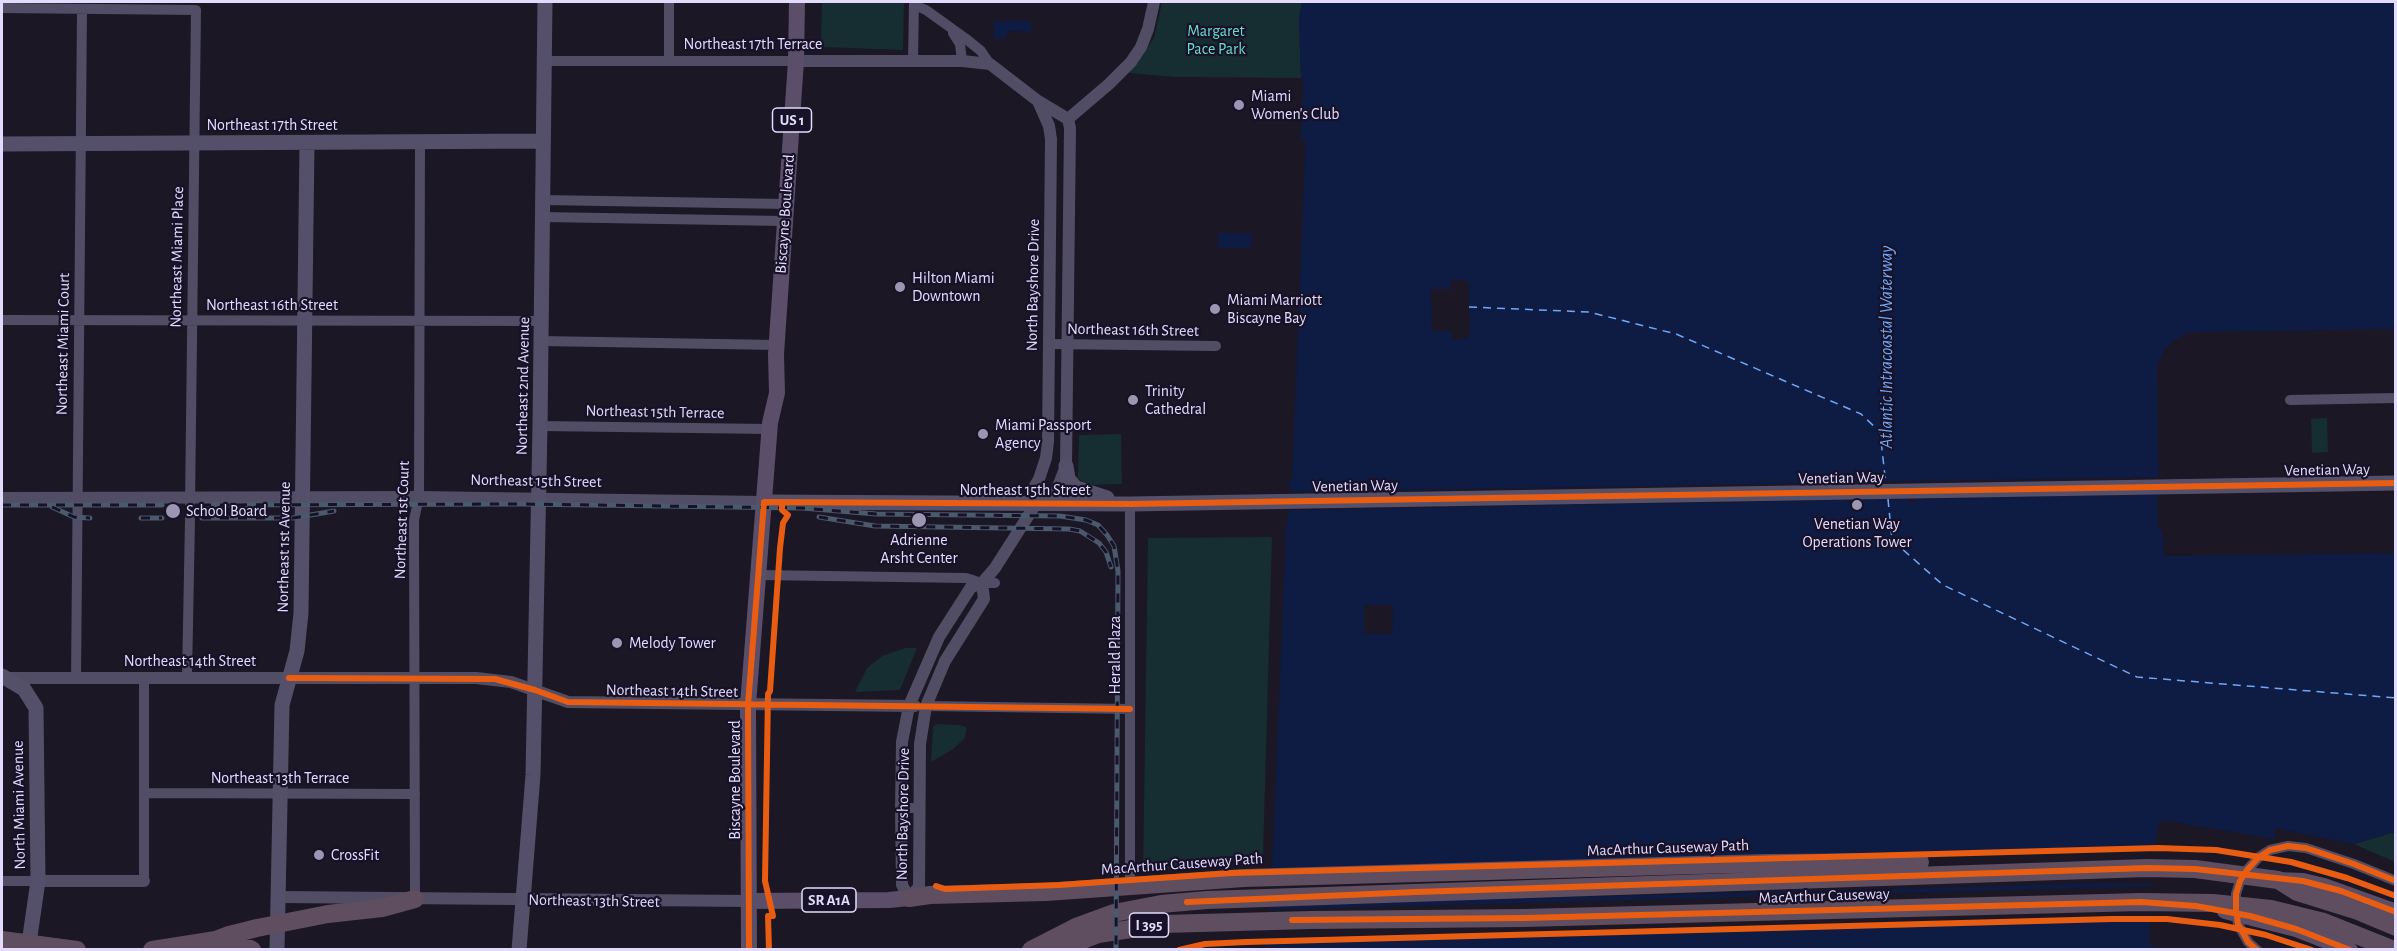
<!DOCTYPE html>
<html>
<head>
<meta charset="utf-8">
<style>
  body { margin:0 }
  #map { position:relative; width:2397px; height:951px; overflow:hidden; background:#1b1724; font-family:"Alegreya Sans",sans-serif }
  canvas { display:block }
  .frame { position:absolute; inset:0; border:3px solid #e3dbfe; pointer-events:none }
</style>
</head>
<body>
<div id="map">
<canvas width="2397" height="951"></canvas>
<div class="frame"></div>
</div>
<script>
const ctx = document.querySelector('canvas').getContext('2d');
ctx.lineJoin = 'round';
function fillPath(path, color) { ctx.fillStyle = color; ctx.fill(path, 'evenodd'); }
const toPath = rows => new Path2D(rows.map(r => 'M' + r).join(''));
function trace(path, color, width, dash) { ctx.strokeStyle = color; ctx.lineWidth = width; ctx.lineCap = dash ? 'butt' : 'round'; ctx.setLineDash(dash || []); ctx.stroke(path); }
function label(font, color, halo, rows, align = 'center') {
  ctx.font = font + ' "Alegreya Sans",sans-serif'; ctx.lineWidth = 4.5; ctx.setLineDash([]); ctx.textBaseline = 'middle'; ctx.strokeStyle = halo; ctx.fillStyle = color; for (const [text, x, y, turn = 0] of rows) {
    ctx.save(); ctx.translate(x, y); ctx.rotate((+turn || 0) * Math.PI / 180); ctx.textAlign = isNaN(turn) ? turn : align; if (halo) ctx.strokeText(text, 0, 0); ctx.fillText(text, 0, 0); ctx.restore();
  }
}
fillPath(toPath([
  [822,2,904,2,903,50,821,47],
  [1162,2,1302,2,1299,19,1301,78,1175,77,1129,73,1154,38],
  [2327,418,2328,452,2312,453,2311,419],
  [1121,434,1122,484,1086,485,1078,478,1078,473,1079,435],
  [1272,537,1263,858,1143,873,1148,538],
  [905,648,917,648,900,690,855,692,867,668,882,656],
  [936,724,959,725,966,727,966,732,965,738,952,750,931,762,933,727],
  [2395,832,2395,862,2354,844]
]), '#162d31');
fillPath(toPath([
  [1302,2,2395,2,2395,329,2198,332,2190,332,2172,342,2165,349,2157,366,2159,496,2157,499,2158,525,2163,533,2164,556,2395,553,2395,832,2353,844,2276,828,2274,839,2163,820,2157,828,2149,938,2152,946,2166,949,1265,950,1273,850,1286,529,1291,494,1288,480,1292,480,1305,154,1305,140,1301,140,1303,82,1301,78,1299,19],
  [994,21,1031,21,1031,32,1007,31,1006,39,994,39],
  [1218,233,1252,233,1251,248,1218,248]
]), '#0e1b43');
fillPath(toPath([
  [1451,280,1464,280,1469,284,1470,335,1465,339,1452,340,1452,331,1432,331,1431,289,1451,289],
  [2159,477,2160,494,1923,499,1916,499,1916,502,1906,502,1906,499,1862,500,1862,508,1850,509,1850,502,1845,500,1286,510,1287,492],
  [1364,605,1393,605,1392,634,1364,634],
  [2159,846,2156,884,2112,883,1265,905,1268,871],
  [2156,886,2154,921,2112,922,2111,920,1262,943,1264,910]
]), '#1b1724');
trace(toPath([
  [1469,307,1589,312,1676,334,1861,414,1880,432,1886,485],
  [1888,499,1892,540,1943,585,2137,677,2396,698]
]), '#6ea8f9', 1.5, [8, 6]);
trace(toPath([
  [914,5,926,10,965,38,981,51,990,64],
  [2,8,196,10,190,504],
  [953,33,960,44,962,61],
  [669,60,669,2],
  [544,61,796,61],
  [913,61,914,2],
  [542,200,786,204],
  [542,217,784,221],
  [2,320,542,321],
  [541,341,777,345],
  [1049,344,1216,346],
  [2290,400,2396,398],
  [540,426,769,429],
  [758,575,966,578,982,583,995,583],
  [144,677,144,881],
  [76,678,82,10],
  [187,678,190,519],
  [926,706,1130,709],
  [145,793,415,794],
  [901,808,919,808],
  [1130,878,1130,504],
  [2,881,38,881],
  [415,899,414,520,419,497,420,142],
  [2257,950,2248,942,2238,924,2236,910,2236,894,2240,881,2247,870,2259,857,2270,850,2288,846,2306,848,2354,864,2396,881]
]), '#514d64', 10);
trace(toPath([
  [796,61,962,61,990,64,1038,101,1068,119,1070,128,1066,466,1056,492,1037,502,995,568,982,583,971,587,939,637,909,706,902,742,901,808,902,885,909,898,919,887,920,744,926,706,945,661,984,599,982,583],
  [1068,119,1109,84,1131,62,1141,47,1148,29,1154,2],
  [2,498,419,497,764,502],
  [1037,502,1032,491,1039,479,1046,458,1048,442,1051,139,1049,126,1038,101],
  [3,678,476,678,511,682,568,702,915,706],
  [38,881,144,881],
  [279,897,749,901]
]), '#514d64', 12);
trace(toPath([
  [2,144,543,141],
  [1066,466,1068,479,1076,488,1107,498],
  [764,502,1130,504,2396,483],
  [2,676,24,689,36,708,38,881,28,950],
  [277,950,282,705,297,651,301,613,307,143],
  [519,950,533,775,540,426,545,2]
]), '#55506a', 15);
trace(toPath([
  [749,901,889,900,909,898],
  [749,950,748,705,770,423,777,393,776,354,796,61,797,2]
]), '#5a4e68', 16);
trace(toPath([
  [2278,880,2303,881,2324,886,2396,912],
  [2225,911,2296,929,2350,950]
]), '#5c4e64', 16);
trace(toPath([
  [909,898,930,895,1046,892,1244,878,1767,863,1920,862],
  [2,940,77,950],
  [216,940,229,935,257,928,328,914,382,908,415,899],
  [152,950,216,940,235,942,252,950],
  [1031,950,1076,927,1114,913,1161,904,1207,900,2147,868,2195,869,2278,880,2297,892,2358,911,2396,927],
  [1057,950,1098,934,1163,924,1311,920,1524,918,2141,902,2213,903,2271,909,2324,922,2394,950]
]), '#5f4d60', 18);
const rail = toPath([
  [2,505,162,505],
  [202,505,520,504,802,508,876,514,1060,516,1086,520,1098,525,1107,535,1114,546,1118,571,1116,950],
  [52,507,74,517,90,518],
  [819,517,875,526,1069,529,1080,531,1099,543,1106,552,1111,567],
  [141,518,162,518],
  [202,518,293,518,334,511]
]);
trace(rail, '#4a596c', 5);
trace(rail, '#181229', 3, [9]);
trace(toPath([
  [289,678,495,679,535,690,568,702,1130,709],
  [936,886,945,889,1059,885,1232,873,2158,848,2216,850,2291,862,2347,878,2396,896],
  [1187,902,1416,892,2147,868,2195,869,2303,881,2341,891,2396,912],
  [1292,920,1524,918,2141,902,2196,906,2250,916,2296,929,2350,950],
  [749,950,748,705,764,502,1130,504,2396,483],
  [769,950,768,916,773,916,765,881,768,694,770,691,780,548,783,523,788,515,782,510,782,502],
  [1179,950,1205,944,1246,942,2112,919,2167,919,2220,925,2266,935,2312,950],
  [2257,950,2248,942,2238,924,2236,910,2236,894,2240,881,2247,870,2259,857,2270,850,2288,846,2306,848,2354,864,2396,881]
]), '#e95d12', 6);
for (const [x, y, r, color] of [
  [1239,105,6,"#9d96b2"],
  [900,287,6,"#9d96b2"],
  [1215,309,6,"#9d96b2"],
  [1133,400,6,"#9d96b2"],
  [983,434,6,"#9d96b2"],
  [1857,505,6,"#9d96b2"],
  [173,511,8,"#9d96b2"],
  [919,520,8,"#9d96b2"],
  [617,643,6,"#9d96b2"],
  [319,855,6,"#9d96b2"]
]) { const dot = new Path2D(); dot.arc(x, y, r, 0, 2 * Math.PI); ctx.fillStyle = color; ctx.fill(dot); trace(dot, '#181229', 2); }
for (const [x, y, w] of [
  [792,120,39],
  [829,900,54],
  [1149,925,39]
]) { const box = new Path2D(); box.roundRect(x - w / 2, y - 12, w, 24, 4.5); ctx.fillStyle = '#181229'; ctx.fill(box); trace(box, '#e3dbfe', 1.5); }
label('bold 15px', '#e3dbfe', null, [
  ["US 1",792,120],
  ["SR A1A",829,900],
  ["I 395",1149,925]
]);
label('16px', '#69dccd', '#181229', [
  ["Margaret",1216,31],
  ["Pace Park",1216,49]
]);
label('16px', '#e3dbfe', '#181229', [
  ["Northeast 17th Terrace",753,44],
  ["Northeast 17th Street",272,125],
  ["Biscayne Boulevard",785,214,-86],
  ["Northeast Miami Place",177,257,-89],
  ["North Bayshore Drive",1033,285,-89],
  ["Northeast 16th Street",272,305],
  ["Northeast 16th Street",1133,330,1],
  ["Northeast Miami Court",63,344,-89],
  ["Northeast 2nd Avenue",523,386,-89],
  ["Northeast 15th Terrace",655,412,1],
  ["Venetian Way",2327,470,-1],
  ["Venetian Way",1841,478,-1],
  ["Northeast 15th Street",536,481,1],
  ["Venetian Way",1355,486,-1],
  ["Northeast 15th Street",1025,490],
  ["Northeast 1st Court",402,520,-88],
  ["Northeast 1st Avenue",284,547,-89],
  ["Herald Plaza",1115,655,-90],
  ["Northeast 14th Street",190,661],
  ["Northeast 14th Street",672,691,1],
  ["Northeast 13th Terrace",280,778],
  ["Biscayne Boulevard",735,780,-90],
  ["North Miami Avenue",19,805,-91],
  ["North Bayshore Drive",903,814,-89],
  ["MacArthur Causeway Path",1668,848,-2],
  ["MacArthur Causeway Path",1182,864,-4],
  ["MacArthur Causeway",1824,896,-2],
  ["Northeast 13th Street",594,901,1]
]);
label('16px', '#e3dbfe', '#181229', [
  ["Miami",1251,96],
  ["Women's Club",1251,114],
  ["Hilton Miami",912,278],
  ["Downtown",912,296],
  ["Miami Marriott",1227,300],
  ["Biscayne Bay",1227,318],
  ["Trinity",1145,391],
  ["Cathedral",1145,409],
  ["Miami Passport",995,425],
  ["Agency",995,443],
  ["School Board",186,511],
  ["Venetian Way",1857,524,"center"],
  ["Operations Tower",1857,542,"center"],
  ["Adrienne",919,540,"center"],
  ["Arsht Center",919,558,"center"],
  ["Melody Tower",629,643],
  ["CrossFit",331,855]
], 'left');
label('italic 18px', '#6ea8f9', '#181229', [
  ["Atlantic Intracoastal Waterway",1887,347,-90]
]);
</script>
</body>
</html>
